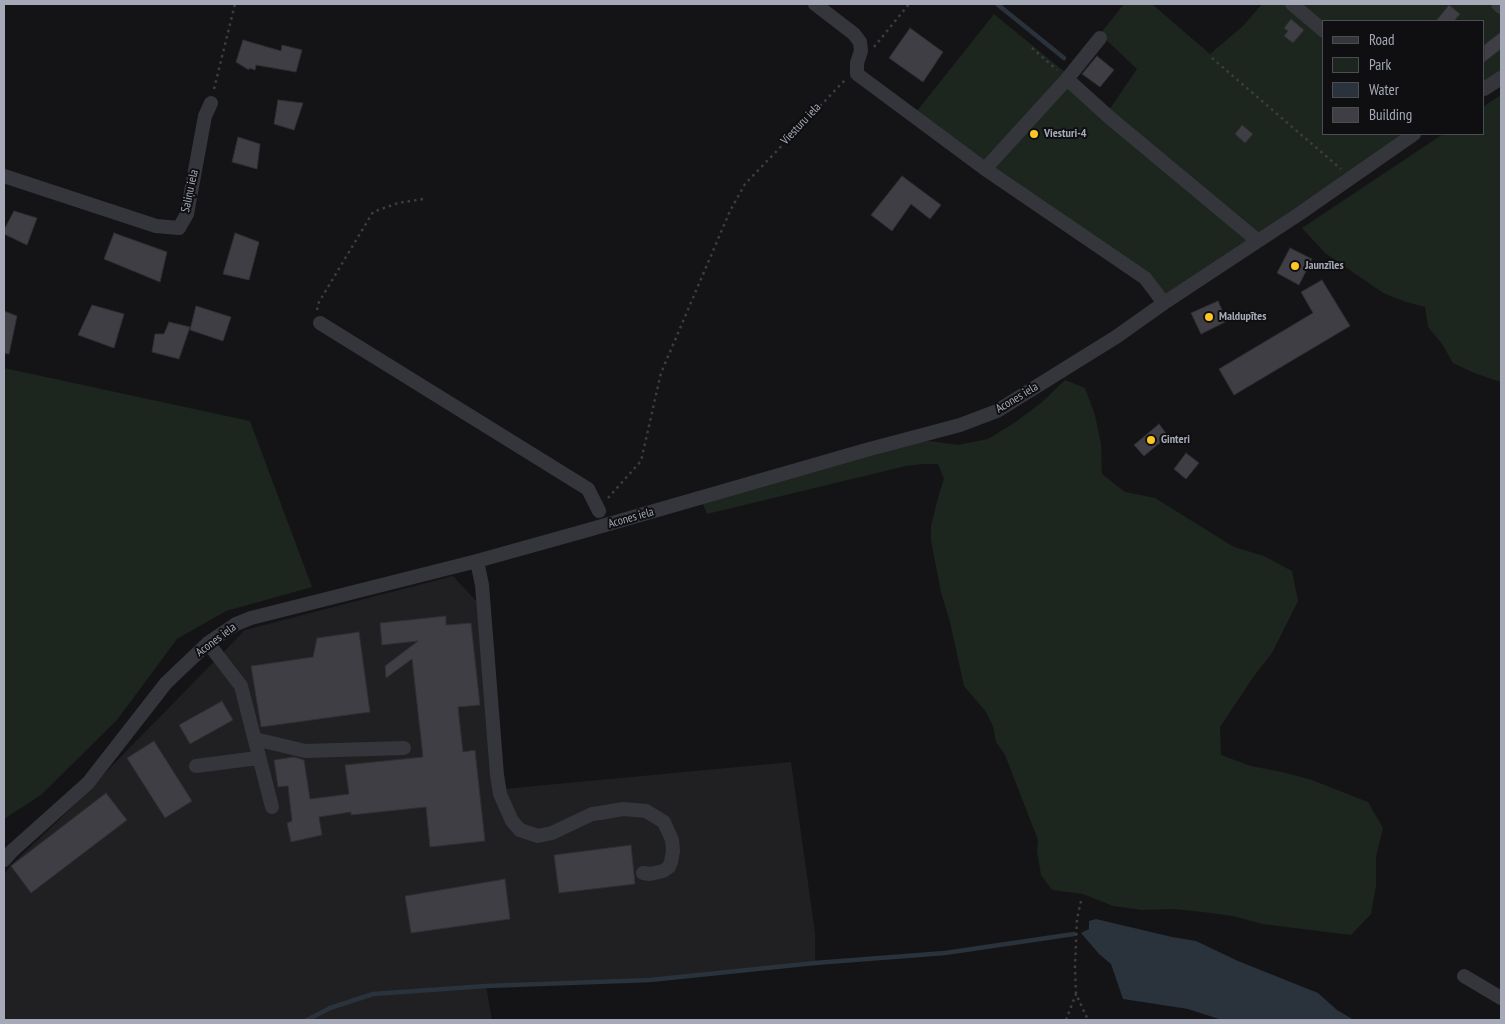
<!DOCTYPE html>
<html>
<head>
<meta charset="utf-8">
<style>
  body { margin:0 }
  #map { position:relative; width:1505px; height:1024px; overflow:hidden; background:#141416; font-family:"PT Sans Narrow",sans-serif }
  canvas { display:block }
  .frame { position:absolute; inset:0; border:5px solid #a5a9b8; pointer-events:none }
  .legend { position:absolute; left:1322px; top:20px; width:162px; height:115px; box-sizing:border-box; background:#0f0f11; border:1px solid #4b4d54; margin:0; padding:6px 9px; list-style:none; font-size:15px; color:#a5a9b8 }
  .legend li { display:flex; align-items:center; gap:10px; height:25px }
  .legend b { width:25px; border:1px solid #4b4d54 }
</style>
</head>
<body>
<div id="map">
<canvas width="1505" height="1024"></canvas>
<div class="frame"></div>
<ul class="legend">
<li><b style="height:6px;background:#35363c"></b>Road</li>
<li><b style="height:14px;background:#1c251e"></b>Park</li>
<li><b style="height:14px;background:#2a323b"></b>Water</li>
<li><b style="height:14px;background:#3e3e44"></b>Building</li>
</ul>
</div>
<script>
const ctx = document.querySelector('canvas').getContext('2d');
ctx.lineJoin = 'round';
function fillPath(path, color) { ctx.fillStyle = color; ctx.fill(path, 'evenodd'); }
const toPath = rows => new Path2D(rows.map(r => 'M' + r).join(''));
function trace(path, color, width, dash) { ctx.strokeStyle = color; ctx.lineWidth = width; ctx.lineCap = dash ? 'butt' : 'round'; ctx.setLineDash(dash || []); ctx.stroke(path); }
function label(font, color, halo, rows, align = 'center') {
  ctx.font = font + ' "PT Sans Narrow",sans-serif'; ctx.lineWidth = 4; ctx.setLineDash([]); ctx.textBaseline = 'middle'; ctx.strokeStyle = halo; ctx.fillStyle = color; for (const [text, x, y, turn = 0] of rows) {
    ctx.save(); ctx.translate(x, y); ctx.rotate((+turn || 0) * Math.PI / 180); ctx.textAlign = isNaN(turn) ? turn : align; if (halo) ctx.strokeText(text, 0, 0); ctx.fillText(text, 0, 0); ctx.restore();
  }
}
fillPath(toPath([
  [453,576,478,603,493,790,791,762,815,933,815,963,650,980,486,986,492,1020,4,1020,4,875,10,866,60,819,245,630]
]), '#202023');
fillPath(toPath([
  [1124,4,1152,4,1210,54,1243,26,1262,4,1498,4,1501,7,1501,78,1484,90,1484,21,1324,21,1324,134,1418,134,1164,303,1145,278,913,116,994,14,1109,108,1111,107,1137,69,1100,34],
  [1501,95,1501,382,1474,373,1453,363,1442,344,1428,327,1425,307,1406,302,1383,293,1325,253,1302,228,1443,134,1484,134,1484,106],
  [4,368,250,421,312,587,226,611,177,639,117,720,41,795,4,819],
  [1065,380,1085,388,1095,415,1101,444,1102,474,1125,492,1155,498,1234,547,1264,556,1292,571,1298,601,1272,653,1254,676,1220,727,1221,755,1251,766,1282,772,1312,780,1368,802,1383,828,1376,857,1376,886,1371,914,1351,935,1262,924,1233,916,1203,912,1174,909,1142,910,1113,906,1083,894,1052,890,1041,875,1037,851,1038,840,1005,755,996,742,993,726,986,712,964,686,950,622,941,592,931,541,931,526,939,494,944,479,938,464,923,464,906,466,707,514,700,497,922,440,958,445,988,439,1014,423,1041,403]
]), '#1c251e');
fillPath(toPath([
  [1096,919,1172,937,1196,941,1238,961,1318,993,1337,1010,1354,1020,1222,1020,1188,1009,1123,999,1111,964,1099,954,1081,933,1089,929,1089,921]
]), '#2a323b');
trace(toPath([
  [997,4,1064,58],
  [307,1020,330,1008,373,994,486,986,650,980,815,963,945,953,1074,934]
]), '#2a323b', 4.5);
const building = toPath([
  [1449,5,1460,14,1454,21,1436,21,1449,5],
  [1291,19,1304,30,1293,43,1284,36,1288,31,1284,28,1291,19],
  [910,28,943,52,923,82,889,58,910,28],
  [1501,32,1501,49,1484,62,1484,45,1501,32],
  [243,40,281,51,282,45,302,50,296,72,256,65,255,70,249,68,249,70,236,62,243,40],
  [1097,56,1114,70,1100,87,1082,74,1097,56],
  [278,100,303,103,294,130,274,124,278,100],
  [1242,125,1253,134,1245,143,1235,134,1242,125],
  [238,137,260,144,257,169,232,162,238,137],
  [902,176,941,205,930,219,911,204,892,231,871,215,902,176],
  [14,211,37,218,27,245,4,234,4,230,14,211],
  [114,233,167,252,160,282,104,259,114,233],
  [235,233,259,242,249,280,223,274,235,233],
  [1290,248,1312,259,1299,285,1277,273,1290,248],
  [1322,280,1350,326,1234,395,1219,369,1313,313,1301,292,1322,280],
  [1218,301,1227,321,1201,334,1191,313,1218,301],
  [92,305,124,314,114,348,78,335,92,305],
  [196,306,231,317,223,341,190,330,196,306],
  [4,311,17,316,9,354,4,353,4,311],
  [169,322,190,327,179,359,152,352,155,334,164,334,169,322],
  [1159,424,1168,436,1144,456,1134,445,1159,424],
  [1186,453,1199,463,1186,479,1174,469,1186,453],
  [446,616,446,625,471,623,480,705,458,707,463,752,475,750,485,841,430,847,426,807,351,815,351,812,319,817,322,835,291,842,287,823,292,821,288,786,278,787,274,760,294,757,304,760,310,799,349,794,345,765,423,757,412,659,386,678,385,666,418,641,382,645,380,623,446,616],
  [359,632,370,712,261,727,251,666,313,657,317,638,359,632],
  [222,701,233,720,190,744,179,725,222,701],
  [154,741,192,801,165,818,127,758,154,741],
  [106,793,127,820,31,893,11,866,106,793],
  [631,845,635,884,559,893,554,855,631,845],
  [505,879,510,919,411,933,405,896,505,879]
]);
fillPath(building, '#3e3e44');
trace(building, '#2f2e33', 1);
trace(toPath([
  [874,47,909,4],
  [1032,48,1057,70],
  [1212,58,1341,169],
  [214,89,235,4],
  [317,310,319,302,373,212,398,203,423,199],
  [608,498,641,461,661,373,730,211,745,184,845,80],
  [1081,901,1077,919,1075,967,1076,994,1088,1020],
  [1066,1020,1076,994]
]), '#3b3d43', 2.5, [2.5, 4]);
trace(toPath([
  [815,4,854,34,860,42,861,51,857,63,857,74,985,169,1145,278,1164,303],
  [1292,4,1324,31],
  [1498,4,1501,7],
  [1067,79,1109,117,1258,241],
  [1484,89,1501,78],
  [985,169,1067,79,1100,38],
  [4,176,156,226,179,228,187,214,205,116,211,103],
  [320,323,588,489,599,511],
  [477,561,482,585,497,775,500,794,512,821,520,830,538,836,552,833,592,814,600,813,623,809,646,811,664,822,672,840,673,851,671,862,669,867,663,871,650,874,643,873],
  [208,643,241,686,272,807],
  [255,739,305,751,404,748],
  [196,766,250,759,260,759],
  [4,860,12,851,88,783,166,683,208,643,236,624,251,618,477,561,588,530,866,450,960,425,997,411,1116,337,1164,303,1299,214,1414,134],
  [1464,976,1501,998]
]), '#35363c', 14);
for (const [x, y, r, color] of [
  [1034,134,5,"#fec624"],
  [1295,266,5,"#fec624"],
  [1209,317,5,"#fec624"],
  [1151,440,5,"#fec624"]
]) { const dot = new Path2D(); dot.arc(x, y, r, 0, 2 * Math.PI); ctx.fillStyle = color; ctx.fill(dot); trace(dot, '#0f0f11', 2); }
label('12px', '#a5a9b8', '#0f0f11', [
  ["Viesturu iela",801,124,-47],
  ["Saliņu iela",190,191,-78],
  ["Acones iela",1017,398,-31],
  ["Acones iela",631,518,-16],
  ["Acones iela",216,640,-37]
]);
label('bold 12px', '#a5a9b8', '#0f0f11', [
  ["Viesturi-4",1044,134],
  ["Jaunzīles",1305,266],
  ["Maldupītes",1219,317],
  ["Ginteri",1161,440]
], 'left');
</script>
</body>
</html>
